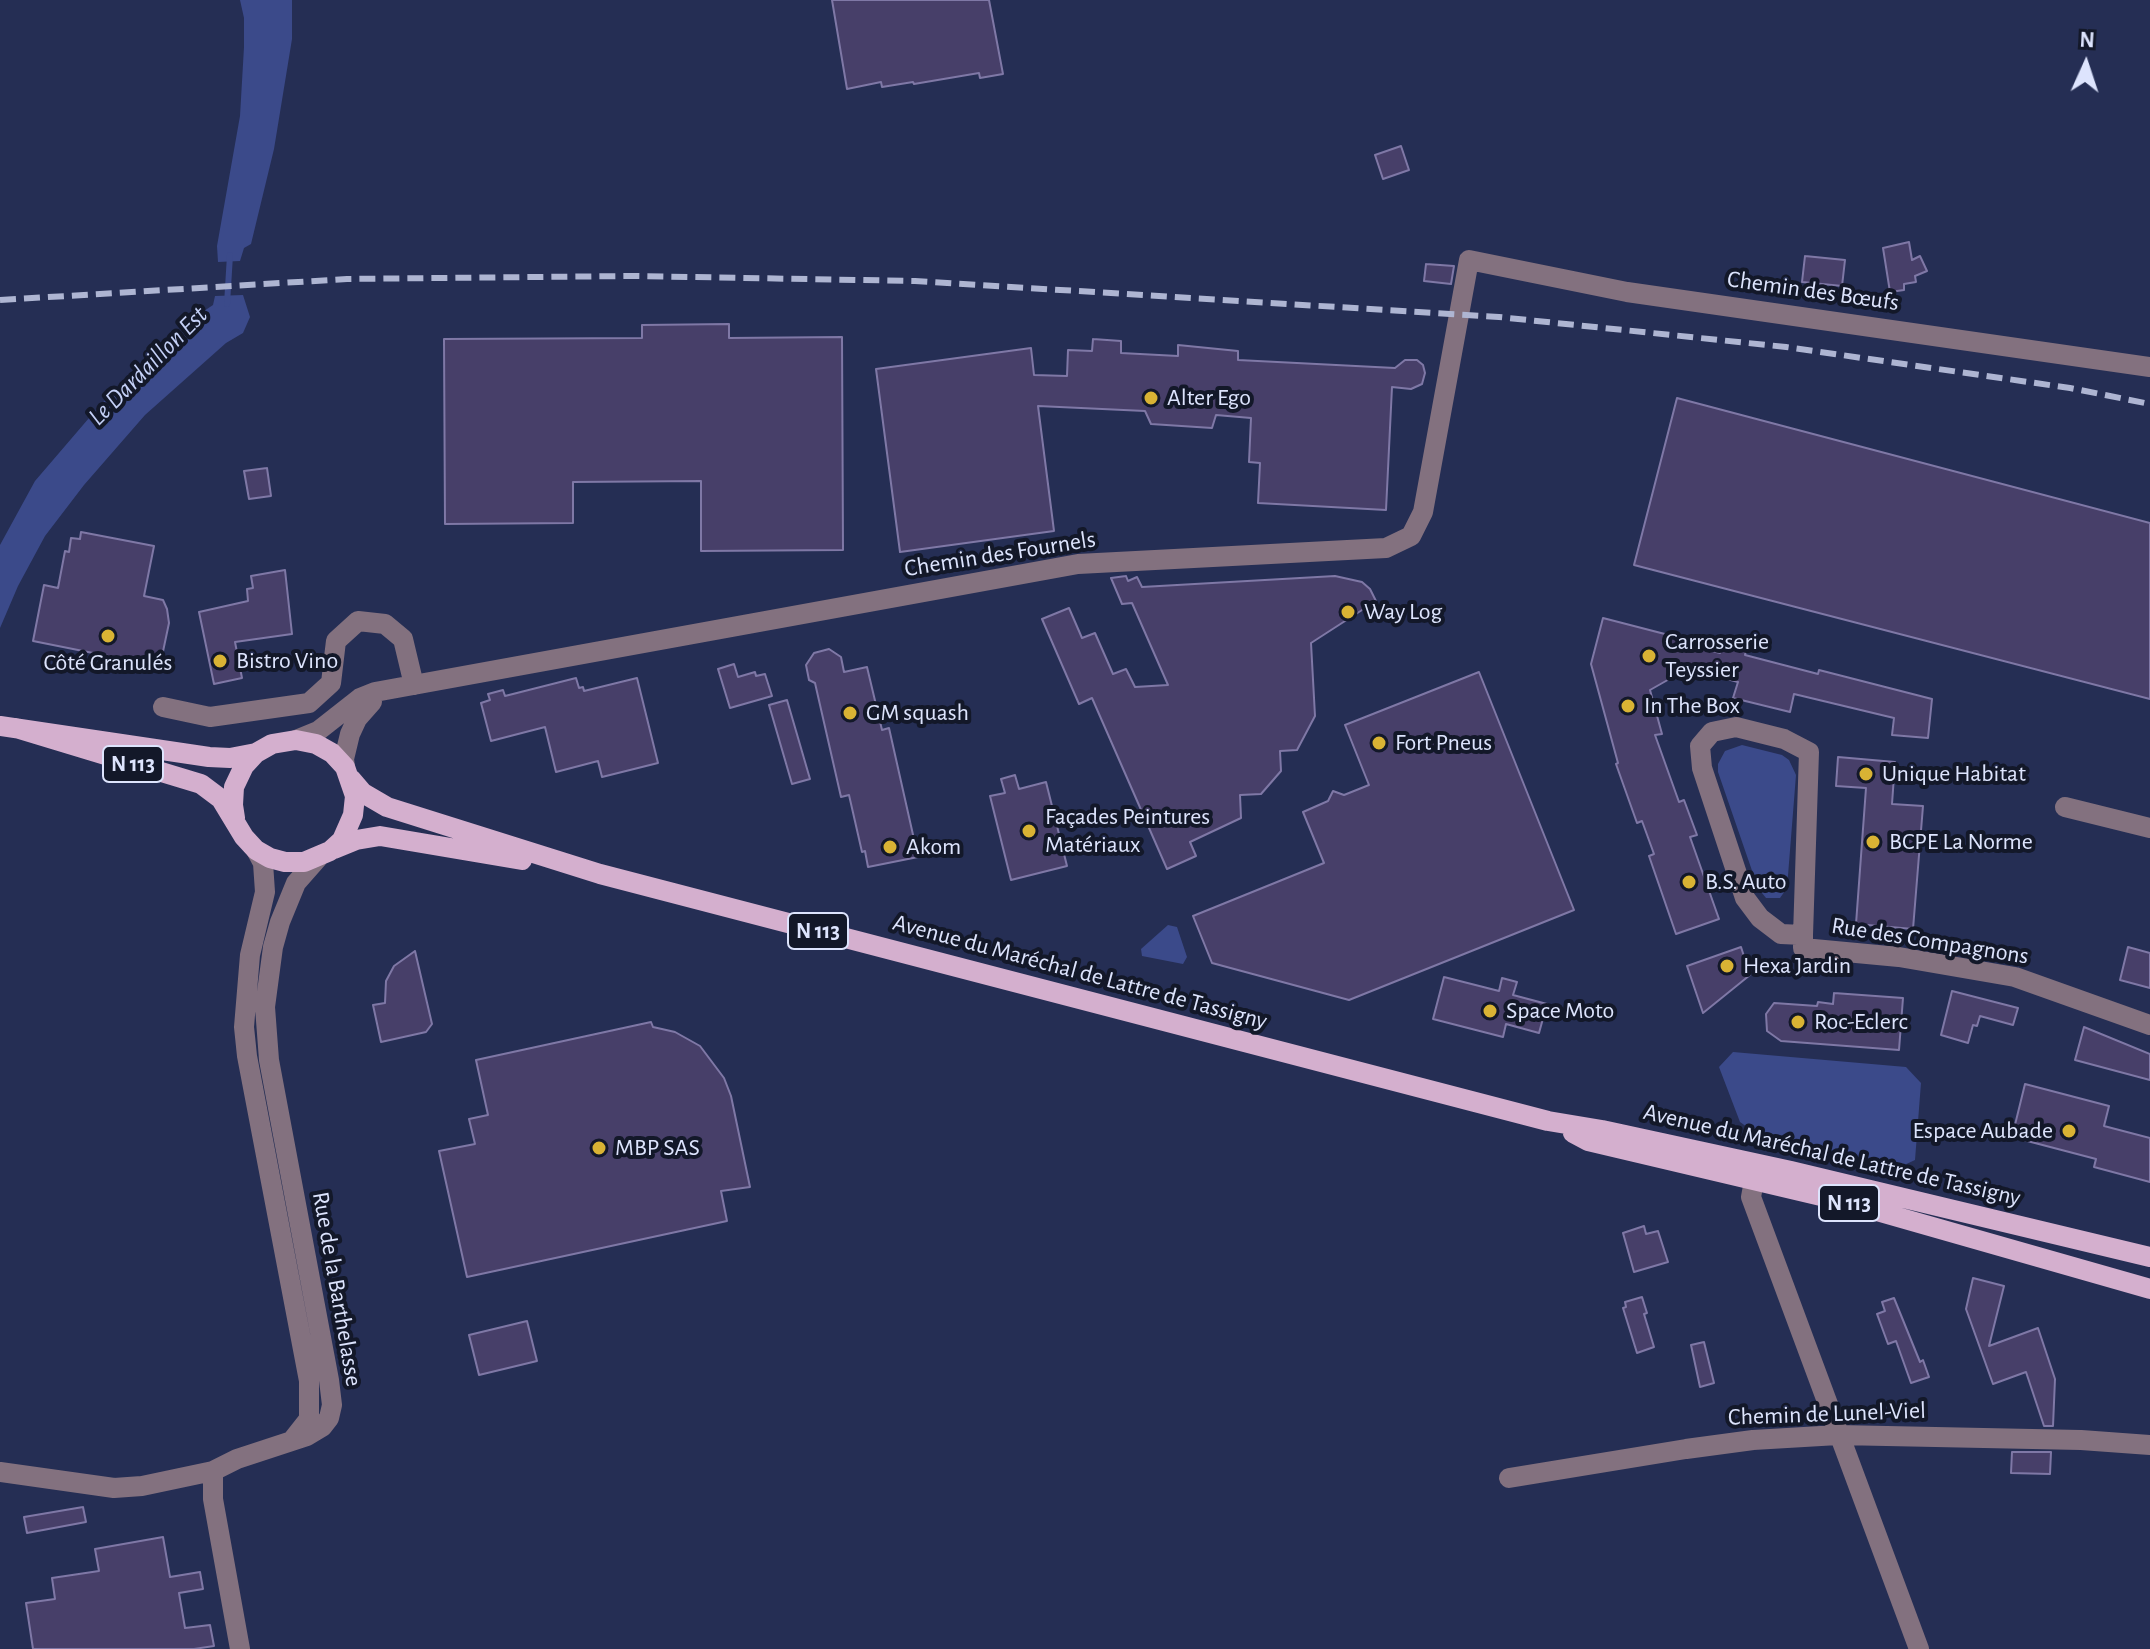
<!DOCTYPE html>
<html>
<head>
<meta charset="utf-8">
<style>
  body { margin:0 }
  #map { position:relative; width:2150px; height:1649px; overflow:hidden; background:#252e54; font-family:"Alegreya Sans",sans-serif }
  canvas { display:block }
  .north { position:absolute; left:2046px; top:24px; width:80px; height:80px; -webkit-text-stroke:6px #131829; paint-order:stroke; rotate:3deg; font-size:22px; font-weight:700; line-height:32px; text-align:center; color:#dde4fd }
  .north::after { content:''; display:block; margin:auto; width:28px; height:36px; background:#dde4fd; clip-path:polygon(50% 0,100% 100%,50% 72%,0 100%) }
</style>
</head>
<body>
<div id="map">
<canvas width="2150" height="1649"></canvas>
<div class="north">N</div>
</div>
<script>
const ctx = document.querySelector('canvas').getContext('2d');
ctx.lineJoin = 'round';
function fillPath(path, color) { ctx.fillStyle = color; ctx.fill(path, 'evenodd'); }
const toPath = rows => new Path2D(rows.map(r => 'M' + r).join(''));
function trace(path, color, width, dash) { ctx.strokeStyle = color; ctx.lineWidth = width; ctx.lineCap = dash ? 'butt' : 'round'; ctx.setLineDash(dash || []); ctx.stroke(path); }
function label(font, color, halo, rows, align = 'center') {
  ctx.font = font + ' "Alegreya Sans",sans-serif'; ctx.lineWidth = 8; ctx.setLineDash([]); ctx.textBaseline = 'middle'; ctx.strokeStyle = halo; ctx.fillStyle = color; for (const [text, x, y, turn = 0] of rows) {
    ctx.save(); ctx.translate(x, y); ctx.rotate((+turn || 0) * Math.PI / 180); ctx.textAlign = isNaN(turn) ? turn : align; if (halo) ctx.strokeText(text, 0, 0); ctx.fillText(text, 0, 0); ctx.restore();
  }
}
fillPath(toPath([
  [240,0,292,0,292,39,274,149,251,244,244,248,240,261,218,262,217,246,240,116,244,47,244,18],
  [243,295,250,317,243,333,226,343,145,415,84,485,45,536,18,586,0,628,0,545,35,481,101,404,189,321,213,305,215,296],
  [1742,745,1782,755,1789,760,1796,775,1787,888,1780,898,1766,898,1758,888,1718,772,1718,764,1725,751],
  [1168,925,1177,927,1187,957,1183,964,1142,956,1141,949],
  [1733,1052,1906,1067,1921,1083,1915,1160,1900,1167,1754,1132,1740,1122,1719,1067]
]), '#3b4a8a');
trace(toPath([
  [227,304,230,255]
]), '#3b4a8a', 6);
const building = toPath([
  [832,0,989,0,1003,74,980,78,979,73,914,84,913,82,882,87,881,82,847,89,832,0],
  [1401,146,1409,170,1383,179,1375,155,1401,146],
  [1909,242,1912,260,1920,256,1927,271,1915,276,1916,282,1904,284,1904,290,1890,292,1883,248,1909,242],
  [1805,256,1845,260,1842,286,1802,282,1805,256],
  [1426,264,1454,266,1451,284,1424,281,1426,264],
  [729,324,729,338,842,337,843,550,701,551,701,481,573,482,573,523,445,524,444,339,642,338,642,325,729,324],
  [1093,339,1121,341,1121,353,1178,356,1178,345,1238,351,1238,360,1395,368,1405,360,1417,360,1423,365,1425,373,1422,384,1411,389,1392,387,1386,510,1258,503,1260,463,1249,462,1251,418,1216,415,1212,428,1151,424,1145,411,1038,406,1054,531,900,552,876,369,1031,348,1034,375,1067,376,1068,350,1092,351,1093,339],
  [1677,398,2150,523,2150,699,1634,565,1677,398],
  [267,468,271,496,249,499,244,471,267,468],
  [81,532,154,546,144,596,163,600,167,609,169,623,161,661,146,657,138,662,33,641,44,585,58,588,65,551,69,552,71,538,80,539,81,532],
  [285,570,292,634,235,642,242,678,214,684,199,612,248,601,247,589,253,588,251,576,285,570],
  [1126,576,1128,581,1137,577,1142,587,1335,576,1362,582,1370,589,1376,601,1311,643,1315,716,1297,750,1280,751,1281,771,1261,794,1240,795,1241,818,1190,842,1196,856,1167,869,1092,698,1079,704,1042,619,1069,608,1082,638,1095,633,1113,674,1126,669,1135,687,1168,685,1132,603,1122,604,1111,578,1126,576],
  [1603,618,1688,640,1687,644,1720,653,1723,644,1746,650,1745,655,1818,674,1819,670,1932,699,1928,738,1892,735,1894,718,1794,694,1790,712,1733,698,1738,682,1701,672,1699,678,1680,673,1650,690,1662,734,1655,735,1679,802,1684,800,1697,835,1690,837,1719,919,1676,934,1649,856,1654,854,1642,821,1637,823,1616,764,1618,763,1591,664,1603,618],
  [829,649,841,657,844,672,867,667,882,730,889,728,918,857,868,867,865,851,862,852,849,795,841,797,815,683,809,680,806,665,814,653,829,649],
  [734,664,738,677,755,672,756,676,765,674,772,696,730,708,718,669,734,664],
  [1479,672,1574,910,1349,1000,1212,963,1193,916,1324,863,1303,812,1328,801,1333,791,1344,795,1369,785,1345,725,1479,672],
  [576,678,579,688,583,687,584,691,637,678,658,763,602,777,598,761,556,772,545,727,491,741,481,703,490,700,488,694,503,690,505,696,576,678],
  [787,700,810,779,792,784,769,705,787,700],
  [1838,757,1895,762,1892,804,1923,806,1913,929,1856,924,1866,788,1836,786,1838,757],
  [1015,775,1019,789,1046,782,1067,866,1011,880,990,796,1005,793,1001,779,1015,775],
  [1741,947,1750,975,1703,1013,1687,966,1741,947],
  [2128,947,2150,953,2150,988,2120,980,2128,947],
  [415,951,432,1024,426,1032,381,1042,373,1005,385,1003,386,981,394,966,415,951],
  [1444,977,1499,991,1502,978,1517,982,1513,995,1547,1004,1539,1033,1506,1024,1503,1037,1433,1019,1444,977],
  [1952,991,2018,1008,2013,1025,1980,1016,1977,1026,1973,1025,1968,1043,1941,1035,1952,991],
  [1834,993,1903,998,1899,1050,1781,1041,1767,1031,1766,1014,1774,1003,1817,1006,1818,1002,1833,1004,1834,993],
  [651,1022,653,1027,675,1032,700,1046,724,1078,731,1096,750,1187,721,1191,727,1221,467,1277,439,1151,475,1144,469,1119,488,1115,476,1060,651,1022],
  [2084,1027,2150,1054,2150,1080,2075,1060,2084,1027],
  [2025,1084,2109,1106,2104,1126,2150,1138,2150,1182,2094,1167,2096,1159,2012,1137,2025,1084],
  [1644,1226,1646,1234,1658,1231,1668,1262,1634,1272,1623,1233,1644,1226],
  [1973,1278,2004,1286,1989,1346,2038,1328,2055,1379,2053,1426,2044,1426,2026,1372,1993,1384,1966,1309,1973,1278],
  [1642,1297,1647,1313,1644,1314,1654,1347,1637,1353,1623,1308,1626,1307,1625,1302,1642,1297],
  [1894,1298,1920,1362,1923,1360,1929,1377,1911,1383,1896,1341,1888,1344,1877,1314,1885,1311,1882,1302,1894,1298],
  [527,1321,537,1361,479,1375,469,1335,527,1321],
  [1704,1342,1714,1383,1700,1387,1691,1345,1704,1342],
  [2012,1452,2051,1452,2050,1474,2011,1473,2012,1452],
  [83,1507,86,1522,27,1533,24,1517,83,1507],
  [163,1537,170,1577,200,1572,203,1589,179,1593,185,1628,210,1625,214,1646,194,1649,33,1649,26,1603,55,1599,52,1578,99,1571,95,1549,163,1537]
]);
fillPath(building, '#473f69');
trace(building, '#7f78a6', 2);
trace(toPath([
  [163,707,210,717,309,703,331,683,336,641,358,621,385,624,403,639,414,685],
  [296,740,318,731,360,698,375,692,1078,564,1386,548,1411,536,1423,512,1469,260,1627,292,2150,367],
  [345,767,344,759,350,734,357,719,372,702],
  [2065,807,2150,828],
  [256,850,263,863,265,892,250,955,244,1027,247,1056,309,1381,309,1419,294,1438],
  [1803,935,1781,934,1760,918,1745,898,1702,768,1700,746,1712,732,1736,727,1784,739,1809,752,1803,935,1803,948,1899,957,2015,977,2150,1025],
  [1754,1181,1751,1197,1919,1649],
  [213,1471,213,1499,240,1649],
  [0,1472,114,1488,142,1486,213,1471,237,1459,307,1436,322,1427,329,1418,332,1405,329,1380,269,1060,265,1007,273,947,280,922,296,883,318,858],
  [1509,1478,1686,1449,1753,1440,1838,1435,2081,1440,2150,1445]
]), '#83717f', 20);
trace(toPath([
  [0,726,209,757,230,758,256,753,272,744,296,740,316,744,332,753,345,767,355,796,353,815,342,840,330,851,304,862,285,862,270,858,256,850,244,837,221,799,201,784,16,728],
  [351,779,363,793,387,807,600,874,1548,1121,1602,1130,1791,1171,2150,1257],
  [235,818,233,805,234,787,244,766,256,753],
  [334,849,356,840,380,836,522,860],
  [1573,1133,1588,1141,1838,1200,2150,1289]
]), '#d4afce', 20);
trace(toPath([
  [0,300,347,279,635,276,915,281,1499,317,1786,347,2070,388,2150,404]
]), '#aeb5d2', 6, [16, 8]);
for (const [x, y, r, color] of [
  [1151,398,8,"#d9b334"],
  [1348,612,8,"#d9b334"],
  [108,636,8,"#d9b334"],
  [1649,656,8,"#d9b334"],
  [220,661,8,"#d9b334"],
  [1628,706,8,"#d9b334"],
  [850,713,8,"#d9b334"],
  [1379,743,8,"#d9b334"],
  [1866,774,8,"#d9b334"],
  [1029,831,8,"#d9b334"],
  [1873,842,8,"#d9b334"],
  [890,847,8,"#d9b334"],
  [1689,882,8,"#d9b334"],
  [1727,966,8,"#d9b334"],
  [1490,1011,8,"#d9b334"],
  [1798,1022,8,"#d9b334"],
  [2069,1131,8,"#d9b334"],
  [599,1148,8,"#d9b334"]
]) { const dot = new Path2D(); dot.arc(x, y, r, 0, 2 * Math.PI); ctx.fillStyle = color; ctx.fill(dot); trace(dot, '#131829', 3); }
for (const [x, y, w] of [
  [133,764,60],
  [818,931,60],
  [1849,1203,60]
]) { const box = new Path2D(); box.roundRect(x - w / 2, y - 18, w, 36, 6); ctx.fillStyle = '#131829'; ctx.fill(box); trace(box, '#dde4fd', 2); }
label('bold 22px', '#dde4fd', null, [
  ["N 113",133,764],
  ["N 113",818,931],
  ["N 113",1849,1203]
]);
label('24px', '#dde4fd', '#131829', [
  ["Chemin des Bœufs",1813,291,8],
  ["Chemin des Fournels",1000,554,-9],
  ["Rue des Compagnons",1930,941,9],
  ["Avenue du Maréchal de Lattre de Tassigny",1080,972,15],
  ["Avenue du Maréchal de Lattre de Tassigny",1832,1155,13],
  ["Rue de la Barthelasse",337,1289,80],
  ["Chemin de Lunel-Viel",1827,1414,-2]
]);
label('24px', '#dde4fd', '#131829', [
  ["Alter Ego",1167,398],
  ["Way Log",1364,612],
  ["Carrosserie",1665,642],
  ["Teyssier",1665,670],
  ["Bistro Vino",236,661],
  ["Côté Granulés",108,663,"center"],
  ["In The Box",1644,706],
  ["GM squash",866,713],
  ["Fort Pneus",1395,743],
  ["Unique Habitat",1882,774],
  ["Façades Peintures",1045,817],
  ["Matériaux",1045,845],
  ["BCPE La Norme",1889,842],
  ["Akom",906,847],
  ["B.S. Auto",1705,882],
  ["Hexa Jardin",1743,966],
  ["Space Moto",1506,1011],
  ["Roc-Eclerc",1814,1022],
  ["Espace Aubade",2053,1131,"right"],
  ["MBP SAS",615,1148]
], 'left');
label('italic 26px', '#c4d0f6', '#131829', [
  ["Le Dardaillon Est",148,366,-45]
]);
</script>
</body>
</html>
